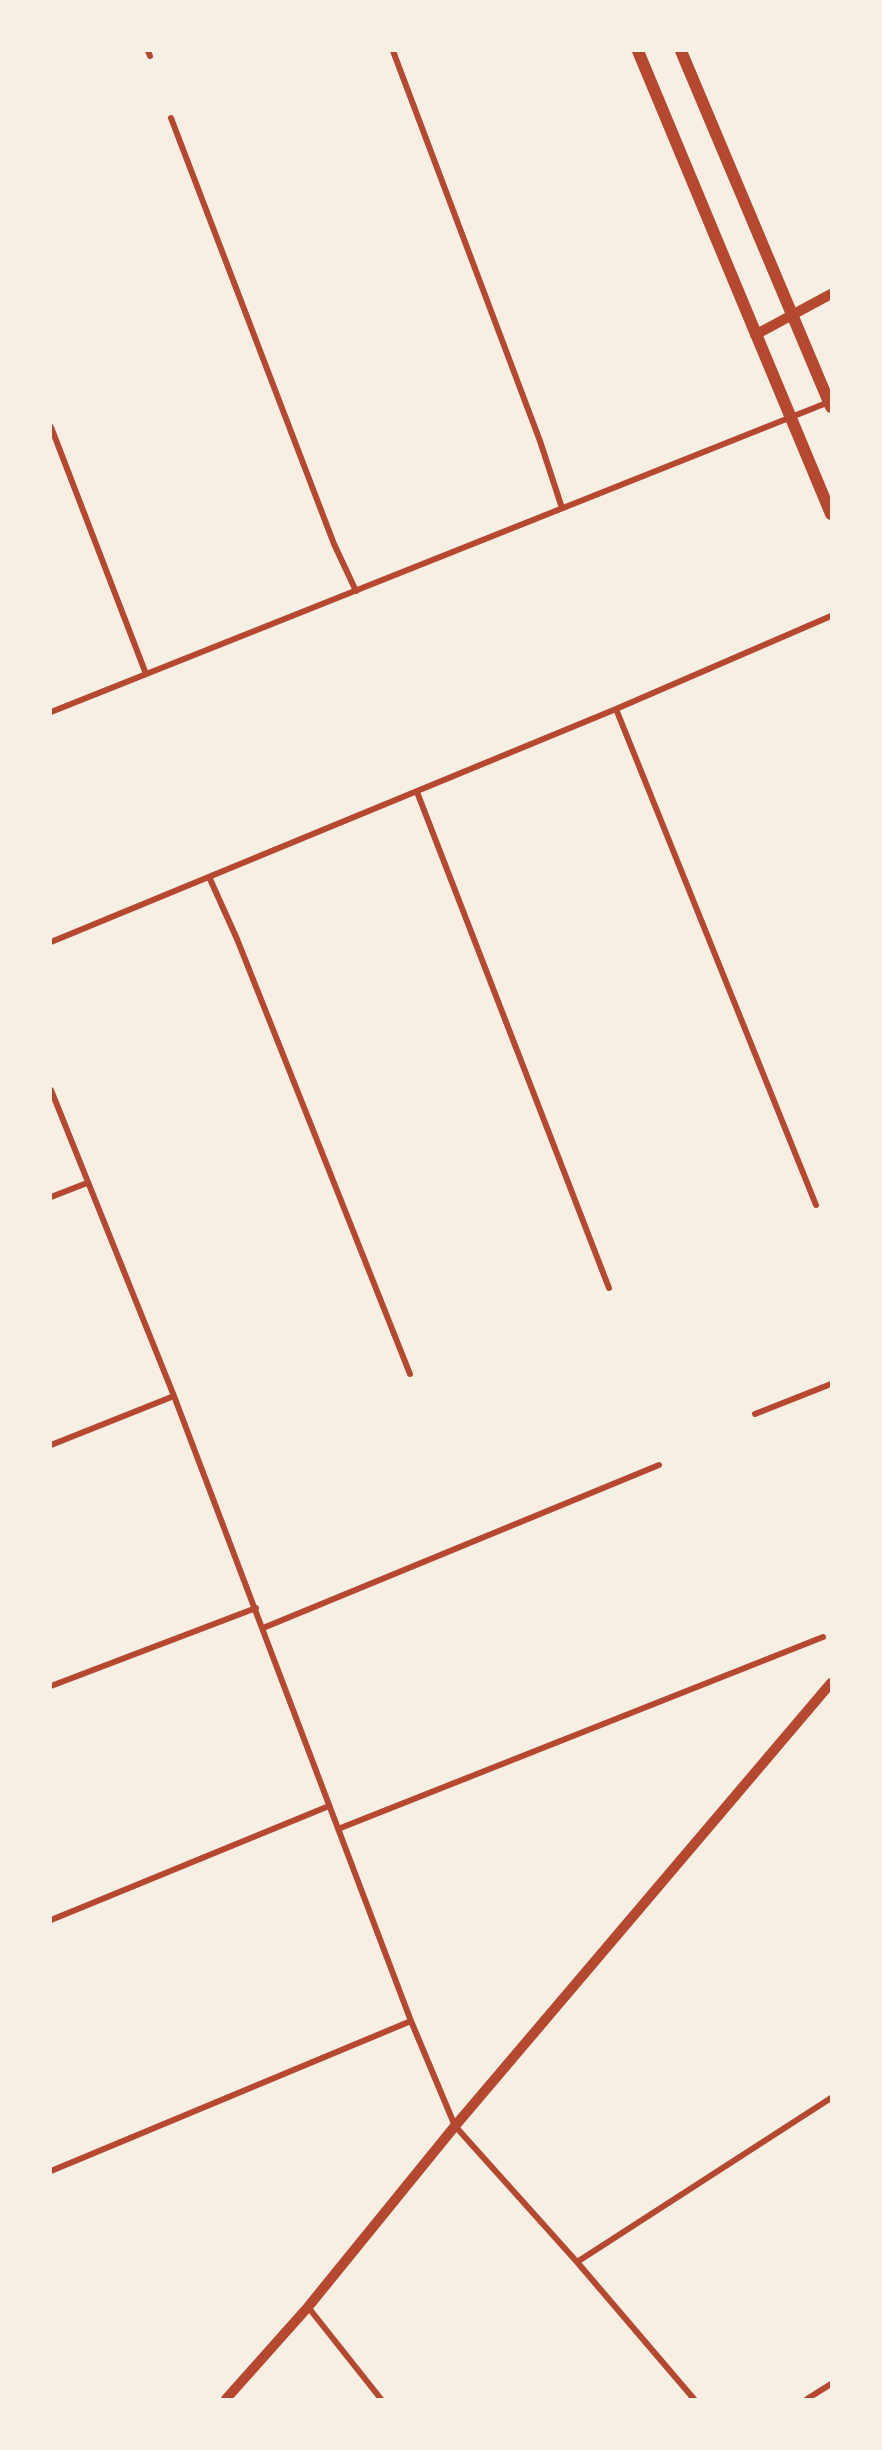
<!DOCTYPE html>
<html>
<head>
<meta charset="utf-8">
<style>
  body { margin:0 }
  #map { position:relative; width:882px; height:2450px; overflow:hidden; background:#f6efe4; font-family:"Nunito Sans",sans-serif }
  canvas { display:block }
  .frame { position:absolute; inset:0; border:52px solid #f6efe4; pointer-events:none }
</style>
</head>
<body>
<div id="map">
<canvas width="882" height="2450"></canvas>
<div class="frame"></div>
</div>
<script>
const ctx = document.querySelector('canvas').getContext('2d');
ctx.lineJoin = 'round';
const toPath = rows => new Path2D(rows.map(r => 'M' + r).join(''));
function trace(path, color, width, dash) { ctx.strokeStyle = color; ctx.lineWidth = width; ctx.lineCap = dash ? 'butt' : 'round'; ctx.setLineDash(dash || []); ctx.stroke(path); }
trace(toPath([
  [148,51,150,56],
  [393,51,540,441,562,508],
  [171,118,334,544,356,591],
  [51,427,146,674],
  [616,709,816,1205],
  [51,712,829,402],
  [417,792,609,1288],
  [210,879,237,939,410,1374],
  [51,942,616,709,831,616],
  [51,1090,174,1396,411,2021,455,2126,577,2262,694,2399],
  [51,1197,87,1183],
  [755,1414,831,1384],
  [51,1445,174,1396],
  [263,1628,659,1465],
  [51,1686,256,1608],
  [338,1829,823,1637],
  [51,1920,329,1806],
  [51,2171,411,2021],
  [577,2262,831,2098],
  [308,2307,381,2399],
  [807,2399,831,2384]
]), '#b5482f', 6);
trace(toPath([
  [755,335,831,294],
  [226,2399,308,2307,455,2126,831,1683]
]), '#b5482f', 10);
trace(toPath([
  [638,51,831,514],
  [681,51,831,407]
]), '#b5482f', 12);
</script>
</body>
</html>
